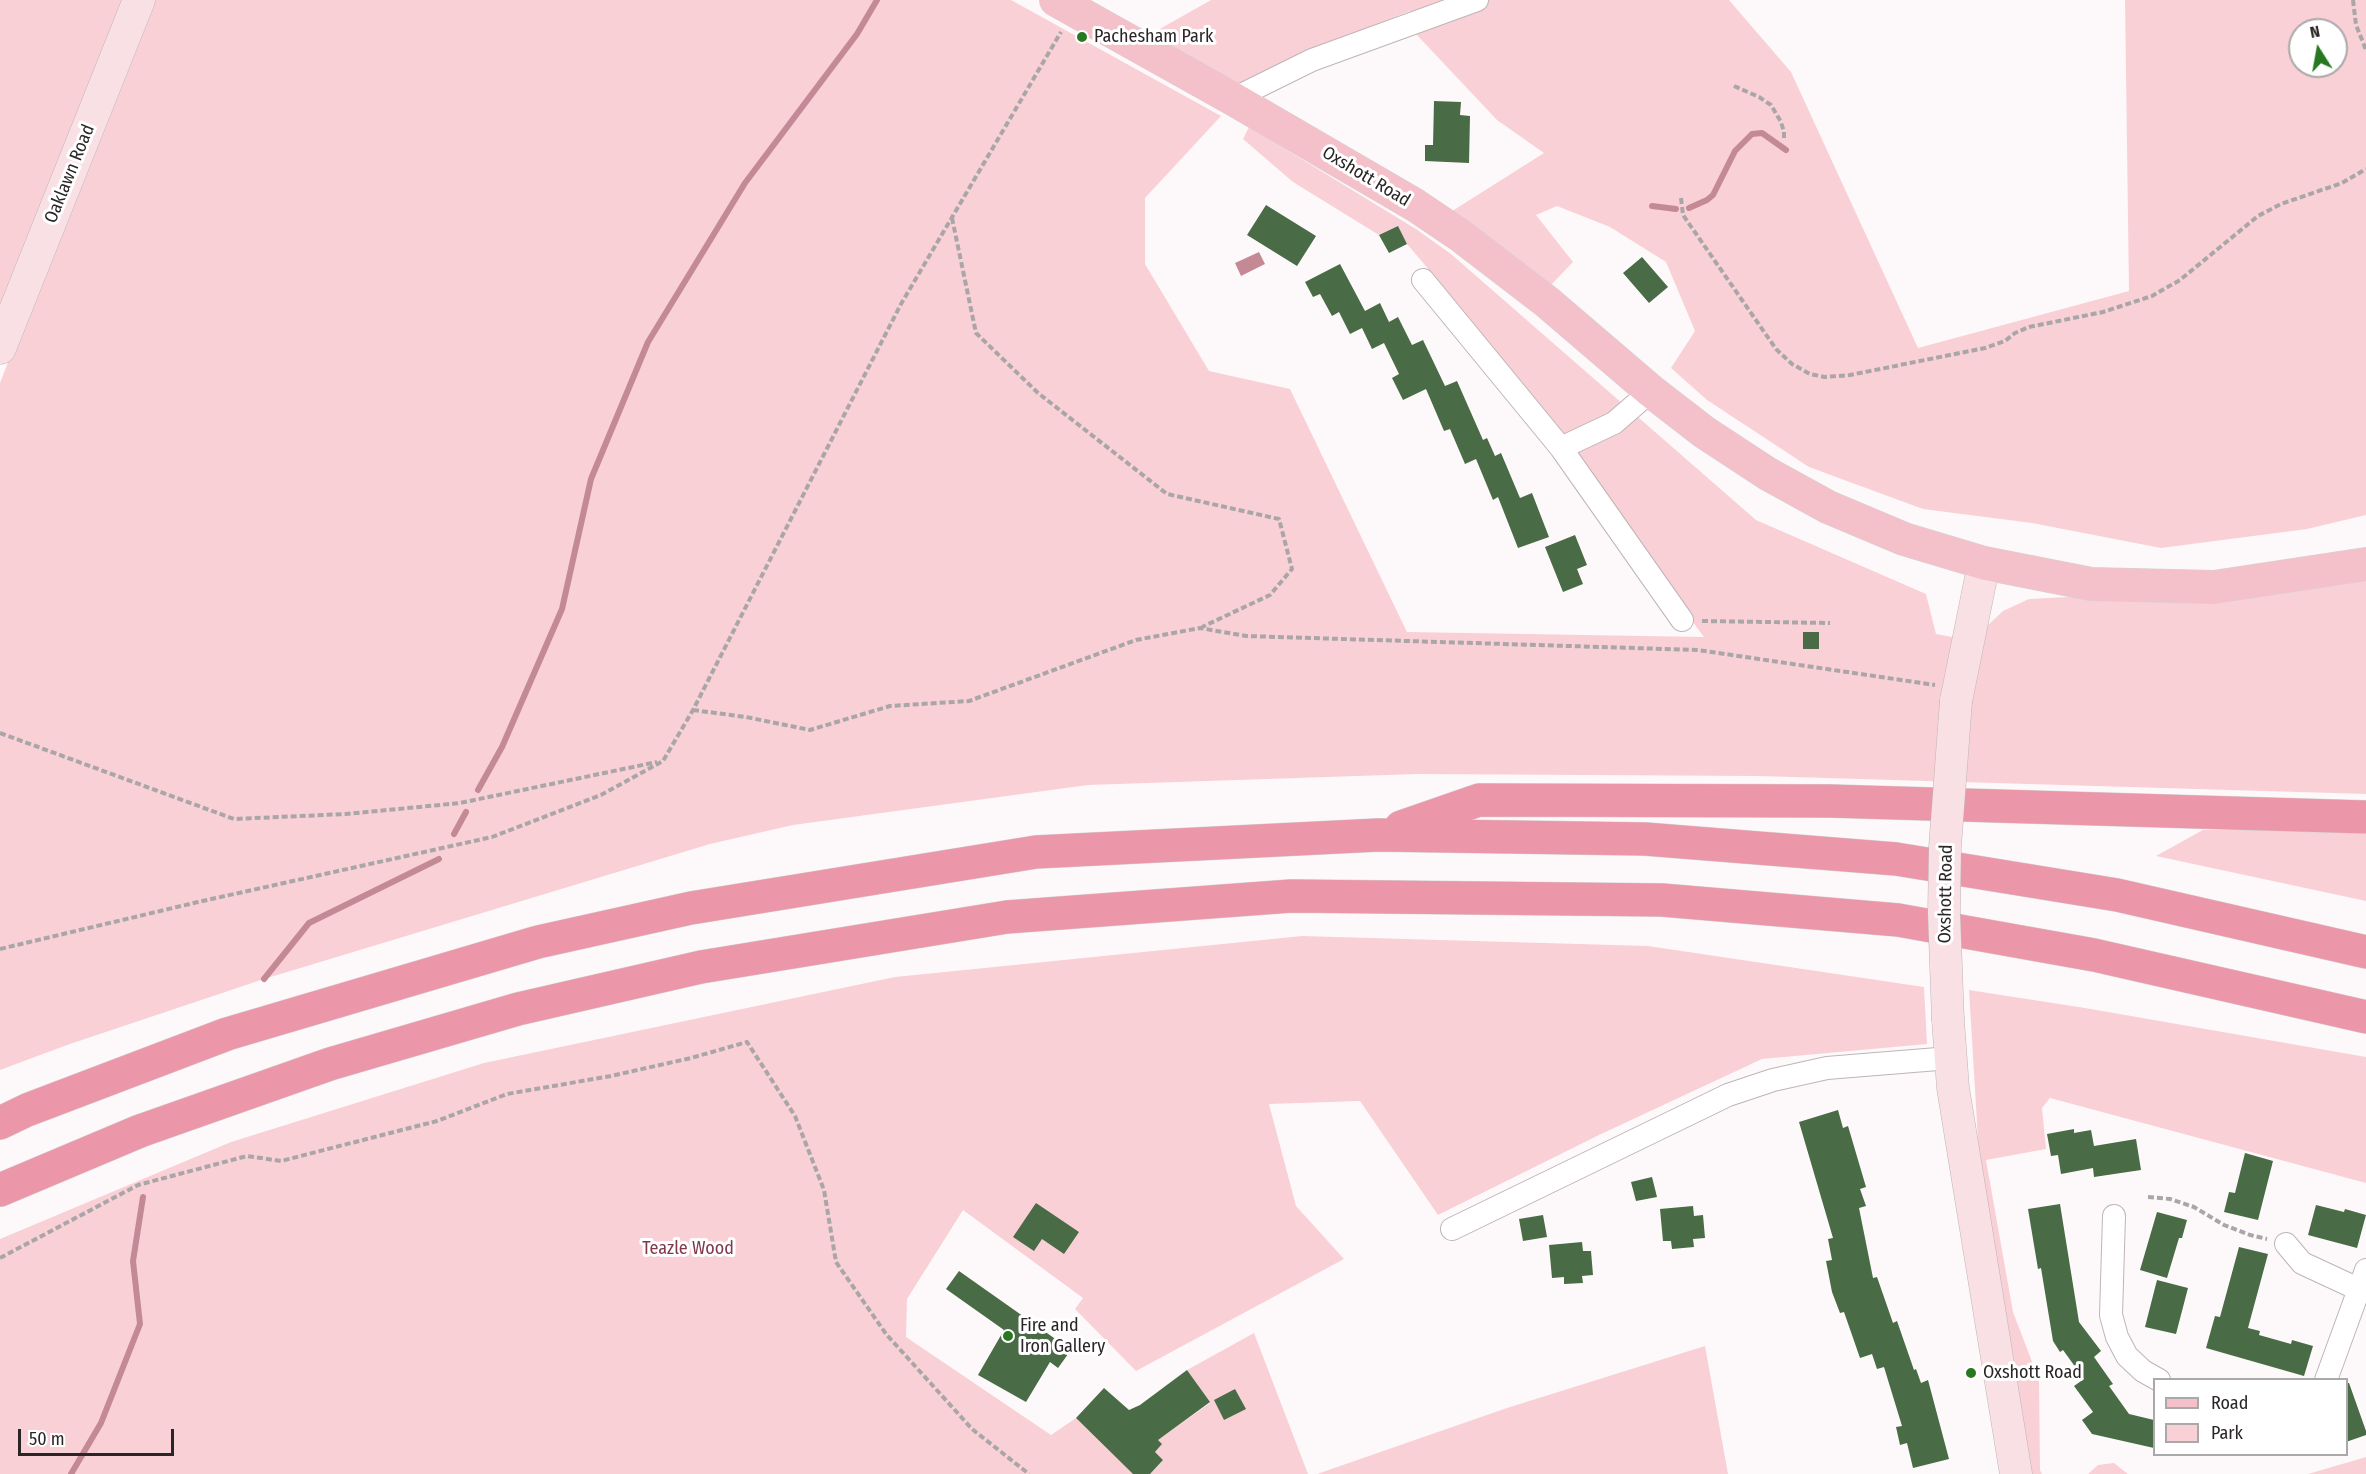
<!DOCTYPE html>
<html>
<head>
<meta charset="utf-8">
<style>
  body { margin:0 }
  #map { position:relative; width:2366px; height:1474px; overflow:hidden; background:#fdf9fa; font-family:"Fira Sans Condensed",sans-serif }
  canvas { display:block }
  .legend { position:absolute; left:2153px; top:1378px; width:195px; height:78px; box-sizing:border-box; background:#fff; border:2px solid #aaa8a9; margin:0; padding:8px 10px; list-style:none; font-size:18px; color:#2a2627 }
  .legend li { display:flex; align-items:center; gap:12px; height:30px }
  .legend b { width:30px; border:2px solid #aaa8a9 }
  .north { position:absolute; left:2288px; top:18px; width:60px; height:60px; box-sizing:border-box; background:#fff; border:2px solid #aaa8a9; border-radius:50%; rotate:349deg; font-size:16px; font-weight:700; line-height:24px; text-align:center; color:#2a2627 }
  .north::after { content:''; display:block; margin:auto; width:21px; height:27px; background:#287822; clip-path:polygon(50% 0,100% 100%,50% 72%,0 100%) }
  .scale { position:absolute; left:18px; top:1429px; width:156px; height:27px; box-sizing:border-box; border:3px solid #2a2627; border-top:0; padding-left:8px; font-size:18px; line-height:21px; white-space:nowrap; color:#2a2627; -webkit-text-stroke:4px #fff; paint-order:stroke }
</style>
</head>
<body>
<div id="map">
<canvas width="2366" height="1474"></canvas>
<ul class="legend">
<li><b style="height:8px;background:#f4c1cb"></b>Road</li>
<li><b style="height:16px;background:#fad0d7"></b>Park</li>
</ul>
<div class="north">N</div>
<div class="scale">50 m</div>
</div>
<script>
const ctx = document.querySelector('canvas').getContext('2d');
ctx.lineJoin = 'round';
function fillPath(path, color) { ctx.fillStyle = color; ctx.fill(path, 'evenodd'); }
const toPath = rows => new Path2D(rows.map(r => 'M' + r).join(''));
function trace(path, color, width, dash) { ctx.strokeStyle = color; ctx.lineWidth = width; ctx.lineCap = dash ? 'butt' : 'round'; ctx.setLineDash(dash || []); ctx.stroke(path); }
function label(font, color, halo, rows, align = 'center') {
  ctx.font = font + ' "Fira Sans Condensed",sans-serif'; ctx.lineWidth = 6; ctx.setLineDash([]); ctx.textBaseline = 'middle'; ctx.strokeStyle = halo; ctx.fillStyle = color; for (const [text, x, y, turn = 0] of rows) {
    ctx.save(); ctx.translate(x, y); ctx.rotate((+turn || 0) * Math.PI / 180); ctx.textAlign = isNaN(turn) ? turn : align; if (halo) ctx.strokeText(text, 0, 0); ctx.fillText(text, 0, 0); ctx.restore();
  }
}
fillPath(toPath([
  [0,0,1011,0,1221,116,1145,198,1145,264,1209,371,1290,389,1407,632,1704,637,1436,278,1407,244,1398,226,1379,235,1293,182,1243,139,1249,127,1416,229,1451,254,1756,520,1926,594,1936,634,1979,642,1988,625,2003,611,2029,599,2068,597,2148,601,2213,599,2269,595,2366,578,2366,794,1758,776,1417,774,1088,785,793,825,710,844,264,979,67,1045,0,1070,0,383,12,352,0,346],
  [1211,0,1729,0,1791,72,1918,348,2129,291,2125,0,2366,0,2366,515,2307,529,2161,548,2032,523,1923,509,1809,467,1707,400,1671,368,1695,331,1666,262,1610,227,1557,206,1536,215,1573,262,1551,285,1449,213,1544,153,1497,120,1416,34,1410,11,1290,59,1238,84,1149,35],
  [2300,30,2336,30,2336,66,2300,66],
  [2366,829,2366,901,2156,856,2203,830],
  [1302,936,1648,946,1924,987,1927,1044,1762,1059,1599,1135,1438,1215,1360,1101,1269,1104,1296,1206,1344,1259,1136,1371,1075,1309,1083,1298,963,1210,907,1299,906,1337,1051,1435,1076,1418,1133,1474,0,1474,0,1239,231,1142,484,1063,895,977],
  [1969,990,2085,1008,2366,1057,2366,1183,2050,1098,2042,1108,2046,1149,1986,1160,2013,1312,2039,1380,2040,1470,2042,1474,2029,1474,1979,1156],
  [1254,1333,1308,1474,1150,1474,1163,1460,1155,1452,1162,1444,1148,1430,1162,1437,1210,1403,1187,1370],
  [1705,1346,1728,1474,1317,1474,1507,1408],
  [2366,1457,2366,1474,2308,1474],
  [2114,1463,2128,1474,2088,1474,2098,1465]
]), '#fad0d7');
fillPath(toPath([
  [1259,252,1265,264,1241,276,1235,263]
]), '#c38a96');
trace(toPath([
  [1652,206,1676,209],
  [1689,208,1707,200,1713,195,1735,151,1752,134,1762,133,1786,150],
  [478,790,502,747,562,609,591,479,648,342,745,183,857,34,877,0],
  [454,834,466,812],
  [264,979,309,923,439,859],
  [71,1474,101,1423,140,1324,133,1261,143,1197]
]), '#c38a96', 6);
fillPath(toPath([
  [1434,101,1461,102,1460,115,1470,116,1469,163,1425,161,1425,145,1433,145],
  [1266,205,1316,236,1297,266,1247,235],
  [1398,226,1407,244,1389,253,1379,235],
  [1642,257,1668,287,1649,303,1623,273],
  [1340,264,1365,311,1380,303,1389,322,1398,317,1412,345,1423,340,1445,386,1457,381,1483,440,1487,438,1495,456,1501,453,1520,498,1532,493,1549,537,1518,548,1498,497,1493,500,1476,459,1465,464,1450,429,1444,431,1426,389,1403,400,1392,378,1399,374,1384,343,1372,349,1362,328,1350,334,1339,312,1332,316,1320,294,1313,297,1305,282],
  [1575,535,1587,565,1577,569,1583,584,1563,592,1545,547],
  [1803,632,1819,632,1819,649,1803,649],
  [1838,1110,1843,1128,1848,1126,1866,1187,1860,1189,1866,1206,1859,1208,1873,1278,1877,1277,1893,1323,1897,1321,1914,1370,1916,1369,1921,1383,1928,1380,1949,1459,1913,1468,1907,1443,1900,1445,1896,1427,1902,1426,1884,1367,1877,1369,1872,1354,1860,1358,1844,1312,1840,1313,1832,1292,1826,1261,1832,1260,1828,1239,1833,1238,1799,1122],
  [2074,1129,2074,1133,2091,1130,2094,1146,2136,1139,2141,1170,2094,1177,2093,1168,2061,1174,2058,1155,2051,1156,2047,1134],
  [2245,1153,2273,1161,2258,1220,2224,1212,2229,1192,2235,1193],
  [1652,1177,1657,1197,1636,1201,1631,1182],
  [1036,1203,1079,1232,1064,1254,1042,1239,1034,1251,1013,1237],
  [2060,1204,2079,1322,2101,1351,2094,1357,2113,1384,2109,1386,2129,1414,2154,1420,2154,1448,2092,1434,2082,1420,2093,1412,2074,1386,2084,1379,2063,1350,2060,1352,2053,1341,2041,1268,2038,1269,2028,1209],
  [2316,1205,2344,1212,2345,1209,2366,1215,2357,1248,2308,1235],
  [1693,1206,1694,1216,1703,1215,1705,1238,1693,1239,1694,1247,1672,1249,1671,1241,1663,1241,1660,1209],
  [2157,1212,2187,1220,2182,1238,2179,1238,2167,1278,2140,1270],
  [1543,1215,1547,1237,1523,1241,1519,1219],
  [1582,1242,1583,1251,1591,1251,1593,1275,1582,1276,1583,1283,1564,1284,1564,1277,1552,1278,1549,1245],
  [2239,1247,2268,1254,2248,1328,2260,1331,2259,1335,2291,1344,2292,1340,2313,1346,2304,1376,2206,1348,2215,1316,2220,1317],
  [959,1271,1071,1350,1058,1368,1050,1362,1026,1402,978,1375,1004,1330,946,1289],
  [2157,1280,2188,1288,2176,1334,2145,1327],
  [1187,1370,1210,1402,1158,1440,1162,1444,1155,1452,1163,1460,1150,1474,1133,1474,1076,1418,1104,1388,1129,1410,1140,1405],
  [2346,1383,2349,1383,2366,1431,2366,1435,2346,1442],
  [1235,1389,1246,1409,1224,1420,1214,1400]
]), '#496b45');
const street = toPath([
  [1233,99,1312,60,1477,0],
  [1423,280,1561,448,1682,620],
  [1561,448,1614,423,1651,391],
  [2114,1216,2111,1315,2117,1337,2127,1356,2143,1371,2159,1380],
  [1452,1229,1728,1095,1773,1080,1827,1068,1950,1058],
  [2286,1244,2302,1263,2358,1289],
  [2326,1380,2366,1270]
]);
const secondary = toPath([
  [0,348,139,0],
  [1956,701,1984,563],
  [1948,1020,1953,1088,2016,1474]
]);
const primary = toPath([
  [1056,0,1233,99,1415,205,1461,236,1547,302,1651,391,1704,432,1768,474,1828,507,1904,539,1984,563,2091,584,2214,587,2366,564]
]);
const highway = toPath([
  [1401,827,1479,800,1830,801,2366,817],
  [0,1123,27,1110,227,1034,538,942,691,908,1036,852,1378,835,1645,839,1896,859,2117,895,2366,952],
  [0,1190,140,1131,330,1064,518,1009,701,967,1007,917,1291,896,1662,900,1898,920,2094,955,2366,1017]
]);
trace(street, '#bfb4b6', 24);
trace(secondary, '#bfb4b6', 33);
trace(primary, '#d4d4d4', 34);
trace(highway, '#d4d4d4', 34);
trace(toPath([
  [2353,0,2356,25,2366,50],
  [1734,86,1759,97,1771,105,1781,122,1784,132,1784,141],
  [1681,198,1683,215,1776,349,1792,364,1810,374,1825,377,1850,375,1985,348,2005,341,2015,333,2029,327,2103,312,2152,296,2180,280,2258,216,2281,204,2342,183,2366,169],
  [952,218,976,333,1038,393,1167,494,1279,519,1292,569,1270,595,1202,627],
  [1702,621,1830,623],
  [693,710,746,717,810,730,890,706,969,701,1136,640,1200,628,1246,636,1698,650,1935,685],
  [0,733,234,819,346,814,460,803,657,762],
  [0,949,198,902,492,837,601,795,663,761,693,710,901,304,1061,32],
  [2148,1197,2170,1199,2194,1207,2224,1225,2250,1235,2267,1239],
  [0,1258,138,1185,247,1156,281,1161,437,1121,507,1094,611,1076,691,1058,747,1042,795,1116,824,1190,836,1262,886,1334,972,1429,1029,1474]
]), '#aaa6a7', 4, [6, 3]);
trace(street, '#fff', 22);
trace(secondary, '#f9e0e5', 32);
trace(primary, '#f4c1cb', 33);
trace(highway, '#ec97a9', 33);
const secondaryBridge = toPath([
  [1948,1020,1944,913,1945,847,1956,701]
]);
trace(secondaryBridge, '#bfb4b6', 33, []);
trace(secondaryBridge, '#f9e0e5', 32);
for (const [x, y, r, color] of [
  [1082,37,6,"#287822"],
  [1008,1336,6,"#287822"],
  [1971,1373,6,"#287822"]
]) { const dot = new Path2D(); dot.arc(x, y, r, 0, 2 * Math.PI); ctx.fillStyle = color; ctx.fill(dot); trace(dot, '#fff', 2); }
label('18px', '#2a2627', '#fff', [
  ["Pachesham Park",1094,37],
  ["Fire and",1020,1326],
  ["Iron Gallery",1020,1347],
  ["Oxshott Road",1983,1373]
], 'left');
label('18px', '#2a2627', '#fff', [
  ["Oaklawn Road",70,174,-68],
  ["Oxshott Road",1366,177,31],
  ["Oxshott Road",1946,894,-89]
]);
label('18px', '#80384b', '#fff', [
  ["Teazle Wood",688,1249]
]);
</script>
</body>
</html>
